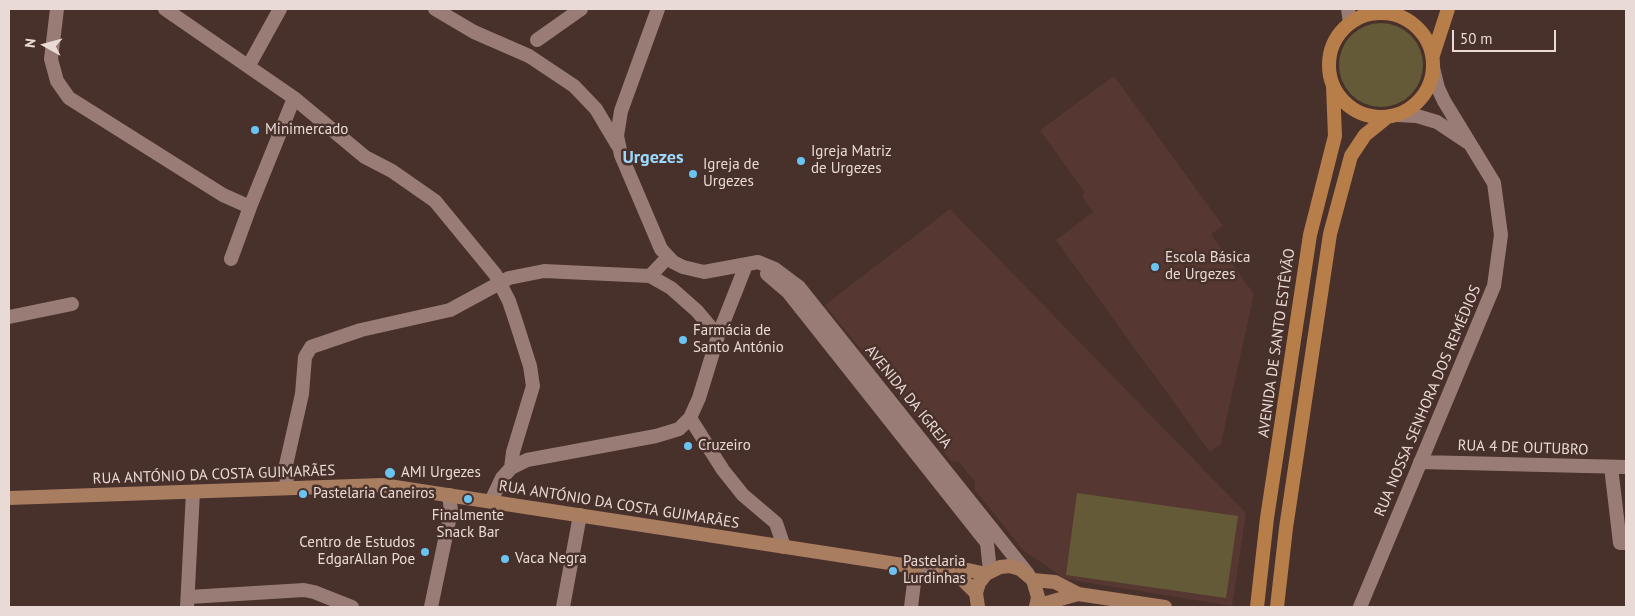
<!DOCTYPE html>
<html>
<head>
<meta charset="utf-8">
<style>
  body { margin:0 }
  #map { position:relative; width:1635px; height:616px; overflow:hidden; background:#48302b; font-family:"PT Sans",sans-serif }
  canvas { display:block }
  .frame { position:absolute; inset:0; border:10px solid #eadad6; pointer-events:none }
  .north { position:absolute; left:20px; top:20px; width:50px; height:50px; -webkit-text-stroke:4px #48302b; paint-order:stroke; rotate:277deg; font-size:14px; font-weight:700; line-height:20px; text-align:center; color:#eadad6 }
  .north::after { content:''; display:block; margin:auto; width:18px; height:22px; background:#eadad6; clip-path:polygon(50% 0,100% 100%,50% 72%,0 100%) }
  .scale { position:absolute; left:1452px; top:30px; width:104px; height:22px; box-sizing:border-box; border:2px solid #eadad6; border-top:0; padding-left:6px; font-size:15px; line-height:18px; white-space:nowrap; color:#eadad6; -webkit-text-stroke:4px #48302b; paint-order:stroke }
</style>
</head>
<body>
<div id="map">
<canvas width="1635" height="616"></canvas>
<div class="frame"></div>
<div class="north">N</div>
<div class="scale">50 m</div>
</div>
<script>
const ctx = document.querySelector('canvas').getContext('2d');
ctx.lineJoin = 'round';
function fillPath(path, color) { ctx.fillStyle = color; ctx.fill(path, 'evenodd'); }
const toPath = rows => new Path2D(rows.map(r => 'M' + r).join(''));
function trace(path, color, width, dash) { ctx.strokeStyle = color; ctx.lineWidth = width; ctx.lineCap = dash ? 'butt' : 'round'; ctx.setLineDash(dash || []); ctx.stroke(path); }
function label(font, color, halo, rows, align = 'center') {
  ctx.font = font + ' "PT Sans",sans-serif'; ctx.lineWidth = 5; ctx.setLineDash([]); ctx.textBaseline = 'middle'; ctx.strokeStyle = halo; ctx.fillStyle = color; for (const [text, x, y, turn = 0] of rows) {
    ctx.save(); ctx.translate(x, y); ctx.rotate((+turn || 0) * Math.PI / 180); ctx.textAlign = isNaN(turn) ? turn : align; if (halo) ctx.strokeText(text, 0, 0); ctx.fillText(text, 0, 0); ctx.restore();
  }
}
fillPath(toPath([
  [1114,76,1223,226,1211,234,1254,294,1221,444,1210,452,1056,240,1093,212,1082,196,1085,193,1040,130],
  [950,209,1246,513,1232,606,1065,579,1023,550,975,490,975,482,959,462,951,461,825,305]
]), '#573731');
fillPath(toPath([
  '1339 65a42 42 0 1 1 84 0a42 42 0 1 1-84 0Z',
  [1077,493,1238,516,1226,598,1066,575]
]), '#645a37');
trace(toPath([
  [57,9,51,59,57,81,69,98,223,195,250,207,294,98],
  [165,9,294,98,365,157,392,171,435,201,495,274,509,301,517,325,530,366,533,386,513,452,511,468],
  [435,9,474,32,529,56,574,86,596,109,618,146],
  [658,9,621,111,617,136,621,155,661,249,673,262,683,267,704,272,758,262,775,269,799,287,1028,574],
  [1348,9,1350,23],
  [537,40,581,9],
  [249,65,280,9],
  [1397,115,1417,116,1437,122,1467,142],
  [231,259,250,207],
  [767,274,788,292,987,543,990,571],
  [650,276,668,257],
  [9,317,72,304],
  [690,418,723,470,743,495,776,523,784,547],
  [1420,462,1626,467],
  [1611,467,1620,543,1626,543],
  [287,488,286,465,302,394,305,357,311,347,361,330,450,310,509,278,544,271,650,276,671,288,697,311,718,336],
  [491,501,502,478,511,468,527,460,656,436,679,429,690,418,699,398,718,336,746,265],
  [189,597,304,590,314,592,352,607],
  [187,607,193,492],
  [431,607,451,511,449,495],
  [563,607,580,515],
  [911,607,916,567],
  [1360,607,1494,286,1501,235,1494,183,1444,101,1438,88,1433,68]
]), '#997c76', 14);
trace(toPath([
  [916,567,940,570]
]), '#997c76', 14);
trace(toPath([
  [9,498,382,485,916,567],
  [940,570,968,570,986,574],
  [945,572,962,579,976,593],
  [1033,580,1055,582,1078,594,1165,607],
  [1036,606,1078,594],
  [978,607,976,593,979,583,986,574,1000,567,1010,566,1020,569,1033,580,1038,597,1036,607]
]), '#a97d60', 14);
trace(toPath([
  '1329 65a52 52 0 1 1 104 0a52 52 0 1 1-104 0Z',
  [1433,55,1448,9],
  [1257,607,1267,518,1310,235,1335,136,1333,86],
  [1277,607,1286,528,1330,234,1351,156,1365,135,1386,118]
]), '#b87e49', 14);
for (const [x, y, r, color] of [
  [255,130,5,"#6ac3f1"],
  [801,161,5,"#6ac3f1"],
  [693,174,5,"#6ac3f1"],
  [1155,267,5,"#6ac3f1"],
  [683,340,5,"#6ac3f1"],
  [688,446,5,"#6ac3f1"],
  [390,473,6,"#6ac3f1"],
  [303,494,5,"#6ac3f1"],
  [468,499,5,"#6ac3f1"],
  [425,552,5,"#6ac3f1"],
  [505,559,5,"#6ac3f1"],
  [893,571,5,"#6ac3f1"]
]) { const dot = new Path2D(); dot.arc(x, y, r, 0, 2 * Math.PI); ctx.fillStyle = color; ctx.fill(dot); trace(dot, '#48302b', 2); }
label('15px', '#eadad6', '#48302b', [
  ["Minimercado",265,130],
  ["Igreja Matriz",811,152],
  ["de Urgezes",811,169],
  ["Igreja de",703,165],
  ["Urgezes",703,182],
  ["Escola Básica",1165,258],
  ["de Urgezes",1165,275],
  ["Farmácia de",693,331],
  ["Santo António",693,348],
  ["Cruzeiro",698,446],
  ["AMI Urgezes",401,473],
  ["Pastelaria Caneiros",313,494],
  ["Finalmente",468,516,"center"],
  ["Snack Bar",468,533,"center"],
  ["Centro de Estudos",415,543,"right"],
  ["EdgarAllan Poe",415,560,"right"],
  ["Vaca Negra",515,559],
  ["Pastelaria",903,562],
  ["Lurdinhas",903,579]
], 'left');
label('15px', '#eadad6', '#48302b', [
  ["AVENIDA DE SANTO ESTÊVÃO",1277,343,-82],
  ["AVENIDA DA IGREJA",908,397,51],
  ["RUA NOSSA SENHORA DOS REMÉDIOS",1428,401,-67],
  ["RUA 4 DE OUTUBRO",1523,448,2],
  ["RUA ANTÓNIO DA COSTA GUIMARÃES",214,475,-2],
  ["RUA ANTÓNIO DA COSTA GUIMARÃES",619,505,9]
]);
label('bold 18px', '#9bdafd', '#48302b', [
  ["Urgezes",653,158]
]);
</script>
</body>
</html>
